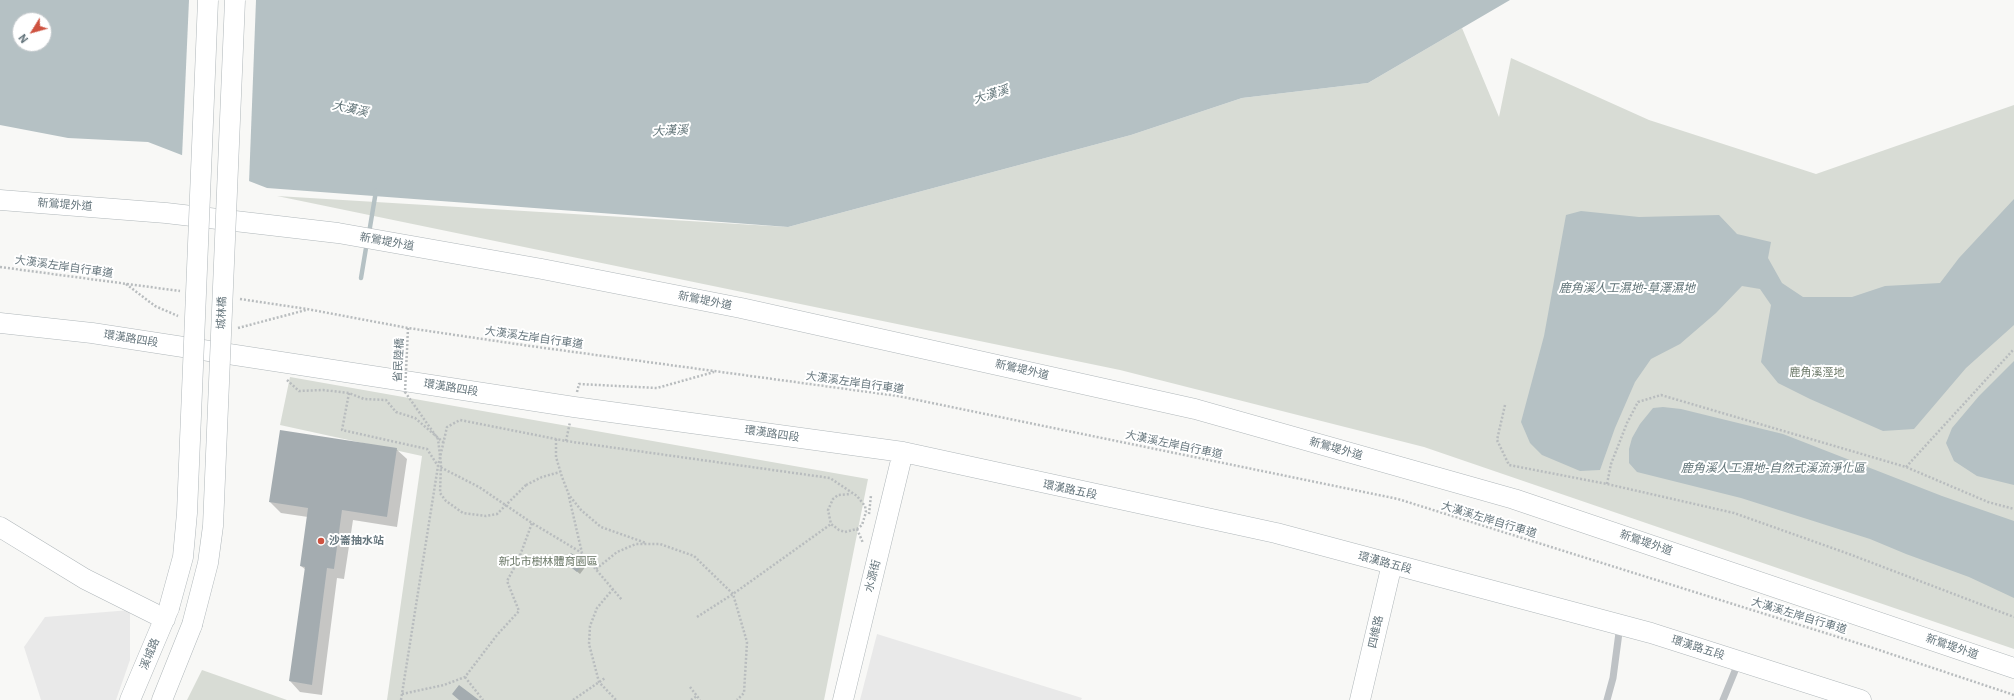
<!DOCTYPE html>
<html>
<head>
<meta charset="utf-8">
<style>
  body { margin:0 }
  #map { position:relative; width:2014px; height:700px; overflow:hidden; background:#f8f8f6; font-family:"IBM Plex Sans",sans-serif }
  canvas { display:block }
  .north { position:absolute; left:12px; top:12px; width:40px; height:40px; box-sizing:border-box; background:#fff; border:1px solid #c2c8cb; border-radius:50%; rotate:233deg; font-size:11px; font-weight:700; line-height:16px; text-align:center; color:#66767d }
  .north::after { content:''; display:block; margin:auto; width:14px; height:18px; background:#ce5240; clip-path:polygon(50% 0,100% 100%,50% 72%,0 100%) }
</style>
</head>
<body>
<div id="map">
<canvas width="2014" height="700"></canvas>
<div class="north">N</div>
</div>
<script>
const ctx = document.querySelector('canvas').getContext('2d');
ctx.lineJoin = 'round';
function fillPath(path, color) { ctx.fillStyle = color; ctx.fill(path, 'evenodd'); }
const toPath = rows => new Path2D(rows.map(r => 'M' + r).join(''));
function trace(path, color, width, dash) { ctx.strokeStyle = color; ctx.lineWidth = width; ctx.lineCap = dash ? 'butt' : 'round'; ctx.setLineDash(dash || []); ctx.stroke(path); }
function label(font, color, halo, rows, align = 'center') {
  ctx.font = font + ' "IBM Plex Sans","Noto Sans TC",sans-serif'; ctx.lineWidth = 4; ctx.setLineDash([]); ctx.textBaseline = 'middle'; ctx.strokeStyle = halo; ctx.fillStyle = color; for (const [text, x, y, turn = 0] of rows) {
    ctx.save(); ctx.translate(x, y); ctx.rotate((+turn || 0) * Math.PI / 180); ctx.textAlign = isNaN(turn) ? turn : align; if (halo) ctx.strokeText(text, 0, 0); ctx.fillText(text, 0, 0); ctx.restore();
  }
}
fillPath(toPath([
  [130,610,130,660,116,700,41,700,24,647,45,617],
  [877,634,1082,698,1081,700,860,700]
]), '#e9e9e9');
fillPath(toPath([
  [1462,28,1499,117,1511,58,1649,120,1816,174,2014,105,2014,649,1424,447,1120,370,277,196,788,227,1131,135,1242,98,1368,83],
  [290,377,868,479,824,700,387,700,422,456,280,425],
  [202,670,287,700,187,700]
]), '#d8dcd5');
fillPath(toPath([
  [0,0,1510,0,1368,83,1242,98,1131,135,788,227,267,188,148,142,68,138,0,125],
  [20,20,44,20,44,44,20,44],
  [2014,199,2014,325,1966,368,1914,429,1883,431,1810,399,1778,383,1761,362,1771,305,1760,289,1742,286,1716,313,1680,344,1651,359,1635,382,1615,428,1600,470,1580,471,1542,455,1530,443,1521,422,1544,336,1566,215,1581,211,1639,217,1719,215,1737,234,1771,242,1768,258,1782,283,1803,297,1852,297,1885,286,1940,283,1959,258],
  [2014,361,2014,485,1977,476,1954,461,1946,443,1952,428,1979,396],
  [1663,407,1681,409,1783,434,1942,496,2014,521,2014,598,1969,577,1906,554,1870,539,1741,498,1637,472,1629,463,1629,449,1632,438,1640,424,1653,408]
]), '#b5c1c4');
fillPath(toPath([
  [189,0,256,0,249,183,182,157]
]), '#f8f8f6');
fillPath(toPath([
  [396,449,407,459,397,527,353,520,344,579,337,578,322,695,300,692,290,681,306,570,301,566,308,517,281,513,270,502],
  [572,554,586,566,580,574,568,564]
]), '#0003');
trace(toPath([
  [369,233,376,191],
  [361,278,367,242]
]), '#b5c1c4', 4.5);
fillPath(toPath([
  [280,430,397,448,387,517,342,510,334,569,327,568,312,685,289,681,305,567,300,566,308,508,269,502],
  [571,553,584,563,577,572,564,562],
  [459,685,479,700,459,700,452,694]
]), '#a4acb0');
const secondary = toPath([
  [0,200,166,213,338,233,542,269,741,308,1195,409,1514,499,2014,668],
  [0,323,92,333,574,407,903,452,1276,533,1651,633,1861,700],
  [0,527,85,579,165,619],
  [130,700,169,608],
  [162,700,192,625],
  [843,700,903,452],
  [1360,700,1392,564]
]);
trace(secondary, '#b0b7ba', 21);
trace(toPath([
  [0,267,180,291],
  [126,284,155,306,178,316],
  [240,299,307,309,408,328,530,346,898,396,1398,499,1870,647,2014,695],
  [238,328,306,310],
  [287,380,299,391,323,390,349,393,364,399,386,400,396,412,415,418,443,442],
  [577,392,579,384,657,388,714,372],
  [349,393,342,430,427,449,438,466,479,487,532,523,582,553],
  [1505,405,1497,440,1509,465,1607,484,1734,513,1849,554,2014,617],
  [556,439,556,457,562,477,569,495,581,510,601,527,646,543],
  [566,441,570,422],
  [1906,467,2014,349],
  [1607,484,1611,464,1627,423,1638,402,1661,395,1906,467,1988,502,2014,509],
  [526,485,542,477,560,472],
  [569,497,582,553,622,600],
  [869,514,871,495],
  [857,529,863,543],
  [596,569,617,552,636,544,660,544,694,556,733,594,747,642,744,693,737,700],
  [613,589,597,608,590,626,589,644,599,682,616,700],
  [697,617,733,594,831,524],
  [465,677,483,700],
  [690,687,700,700],
  [402,694,444,685,465,677,497,635,519,611,507,581,518,561,532,523],
  [401,700,438,466,447,427,460,420,566,441,830,478,857,496,865,506,866,512,862,525,857,529,845,532,839,530,831,524,828,510,833,499,838,495,851,494],
  [573,700,605,678],
  [691,700,697,696]
]), '#b8bcbe', 2.5, [2, 2]);
trace(toPath([
  [1607,700,1613,678,1620,625],
  [1723,700,1739,661]
]), '#bec2c5', 7);
trace(secondary, '#fff', 20);
const secondaryBridge = toPath([
  [169,608,183,557,187,513,208,0],
  [192,625,208,563,213,526,235,0]
]);
trace(secondaryBridge, '#b0b7ba', 21, []);
trace(toPath([
  [408,328,405,392,438,439,441,464,440,493,446,501,463,513,486,516,497,514,526,485]
]), '#b8bcbe', 2.5, [2, 2]);
trace(secondaryBridge, '#fff', 20);
for (const [x, y, r, color] of [
  [321,541,4,"#ce5240"]
]) { const dot = new Path2D(); dot.arc(x, y, r, 0, 2 * Math.PI); ctx.fillStyle = color; ctx.fill(dot); trace(dot, '#fff', 1.5); }
label('11px', '#66767d', '#fff', [
  ["新鶯堤外道",65,205,4],
  ["新鶯堤外道",387,242,10],
  ["大漢溪左岸自行車道",64,267,8],
  ["新鶯堤外道",705,301,11],
  ["城林橋",222,313,-88],
  ["大漢溪左岸自行車道",534,338,8],
  ["環漢路四段",131,339,9],
  ["省民陸橋",399,360,-87],
  ["新鶯堤外道",1022,370,13],
  ["大漢溪左岸自行車道",855,383,8],
  ["環漢路四段",451,388,9],
  ["環漢路四段",772,434,8],
  ["大漢溪左岸自行車道",1174,445,12],
  ["新鶯堤外道",1336,449,16],
  ["環漢路五段",1070,490,12],
  ["大漢溪左岸自行車道",1489,520,17],
  ["新鶯堤外道",1646,543,19],
  ["環漢路五段",1385,563,15],
  ["水源街",873,576,-76],
  ["大漢溪左岸自行車道",1799,616,17],
  ["四維路",1376,632,-77],
  ["新鶯堤外道",1952,647,19],
  ["環漢路五段",1698,648,18],
  ["溪城路",150,654,-67]
]);
label('11px', '#697665', '#fff', [
  ["鹿角溪溼地",1817,373],
  ["新北市樹林體育園區",548,562]
]);
label('bold 11px', '#66767d', '#fff', [
  ["沙崙抽水站",329,541]
], 'left');
label('italic 12px', '#617478', '#fff', [
  ["大漢溪",991,95,-17],
  ["大漢溪",350,109,12],
  ["大漢溪",670,131,-3],
  ["鹿角溪人工濕地-草澤濕地",1627,289],
  ["鹿角溪人工濕地-自然式溪流淨化區",1773,469]
]);
</script>
</body>
</html>
